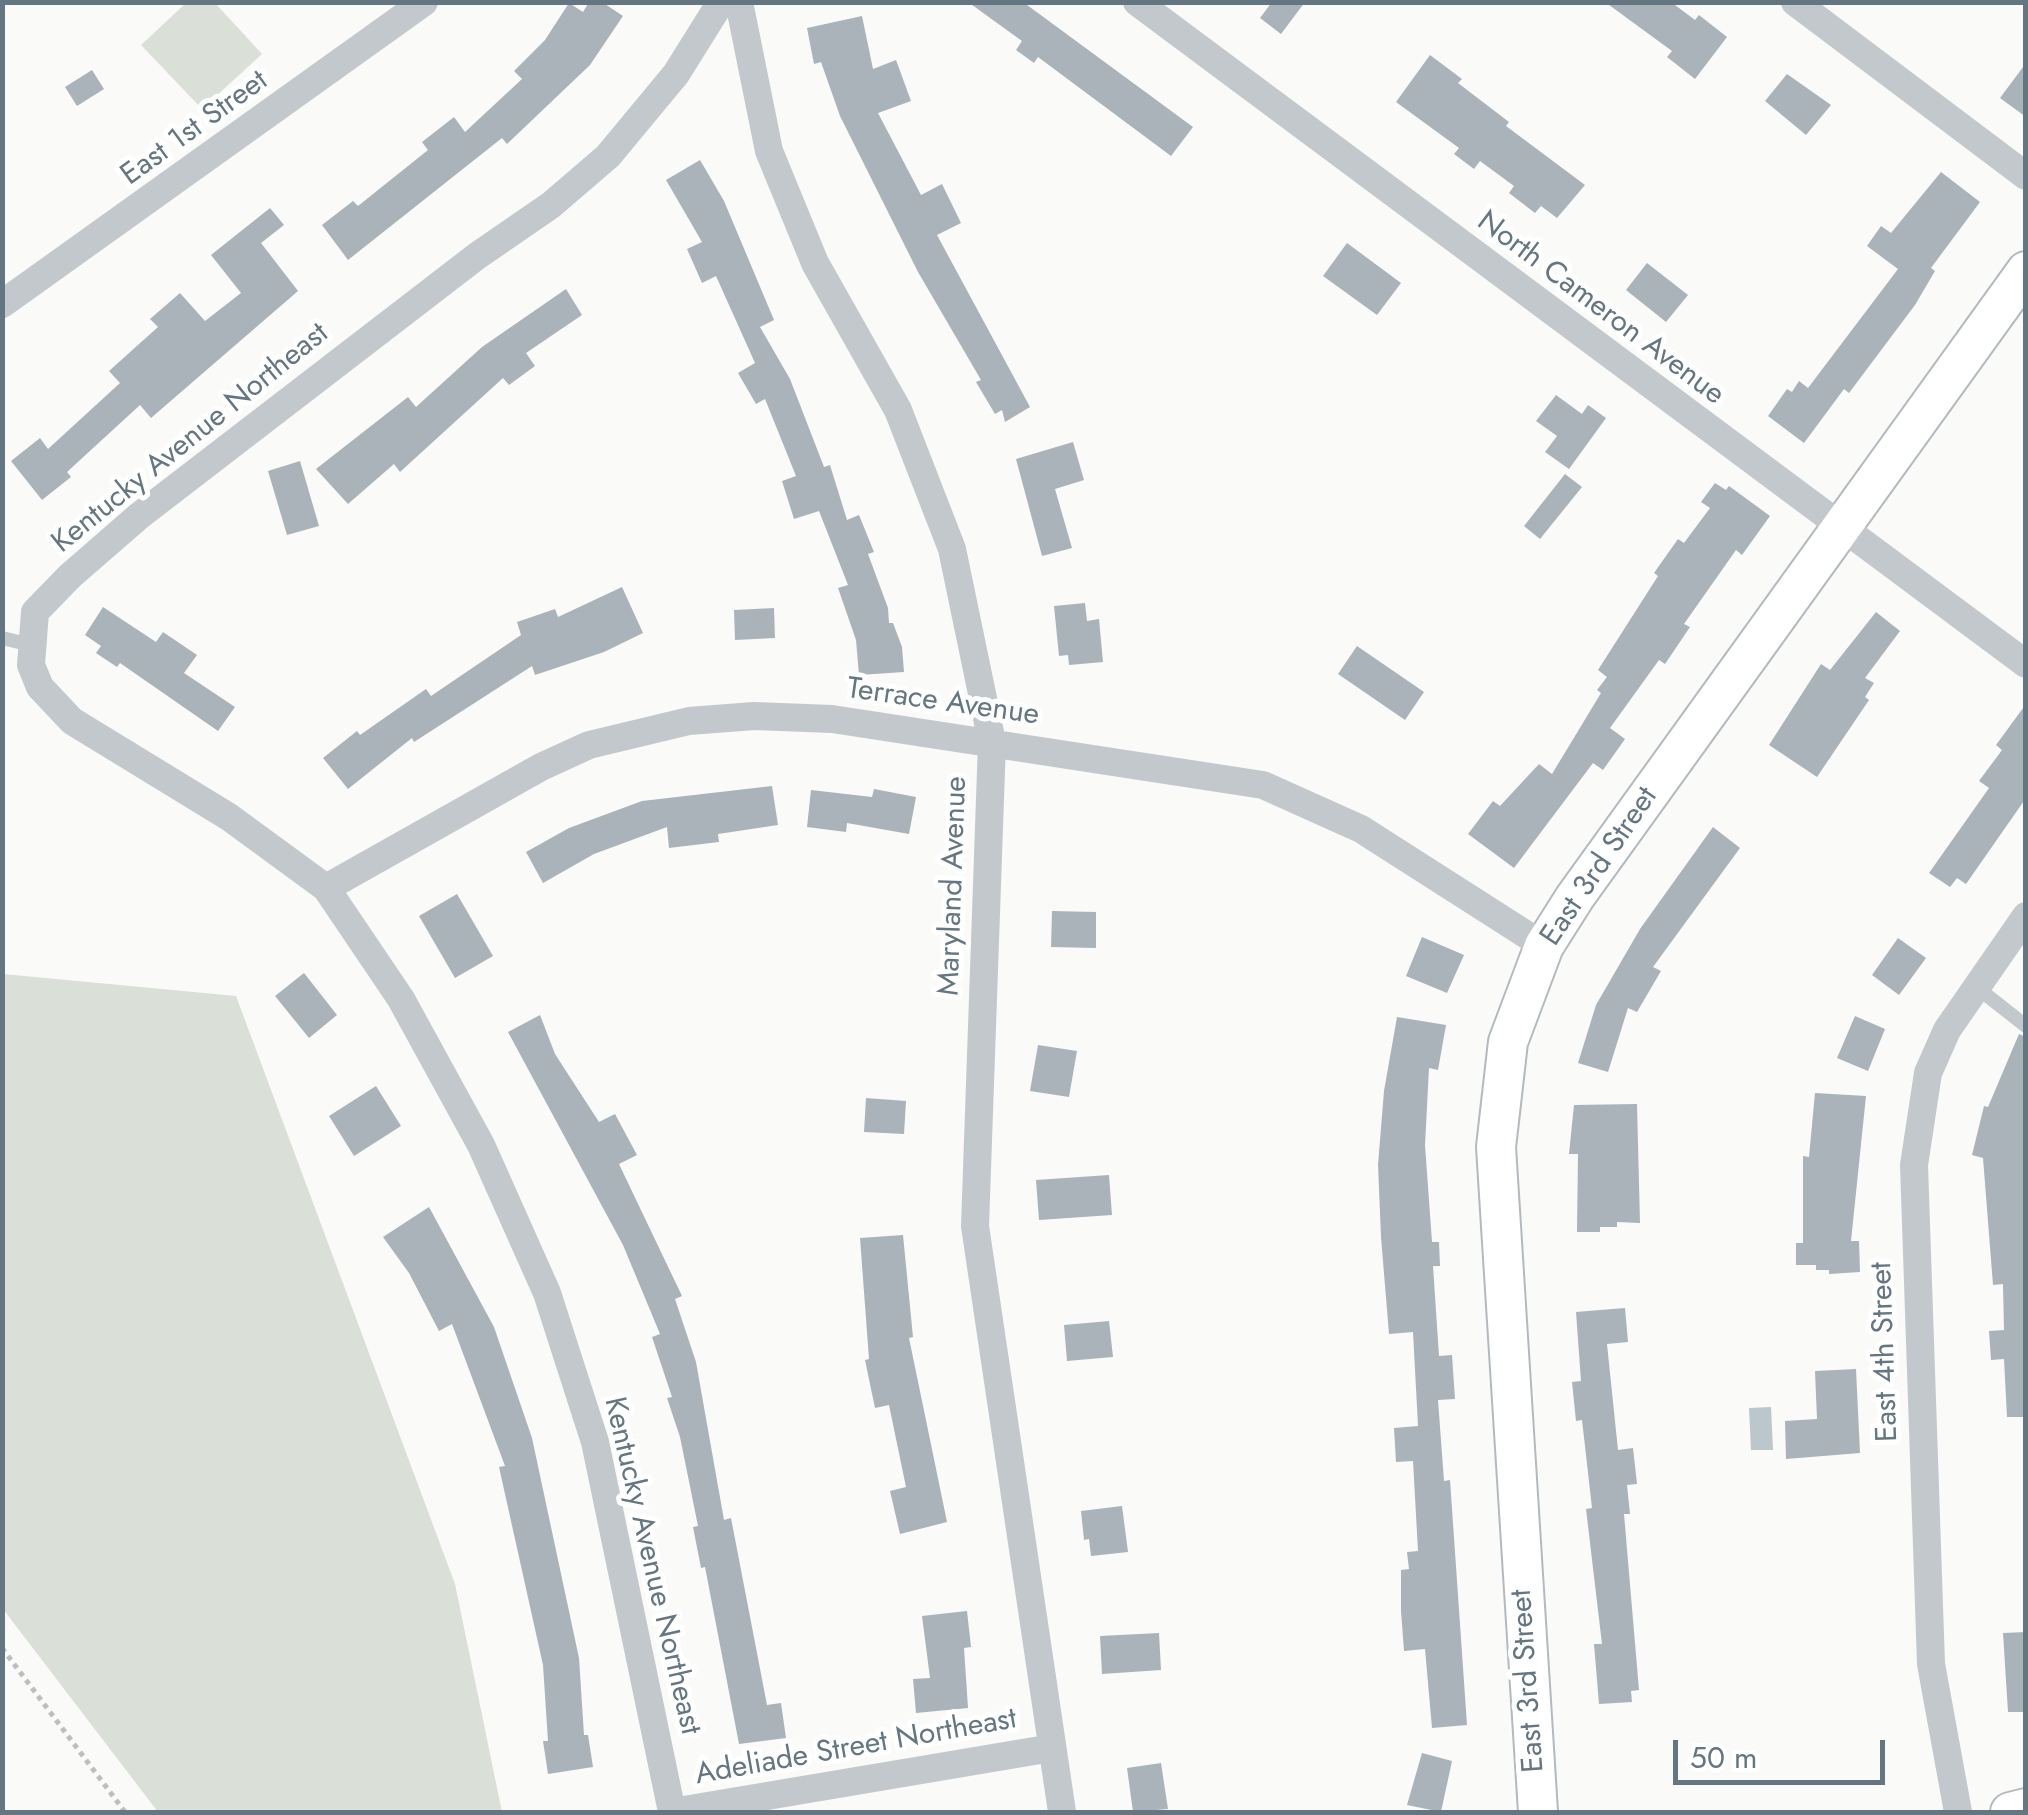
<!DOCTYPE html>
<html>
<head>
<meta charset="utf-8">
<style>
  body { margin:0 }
  #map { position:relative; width:2028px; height:1815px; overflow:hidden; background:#fafaf8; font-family:Jost,sans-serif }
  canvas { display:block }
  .frame { position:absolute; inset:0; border:5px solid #657683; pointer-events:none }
  .scale { position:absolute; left:1673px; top:1740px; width:212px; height:45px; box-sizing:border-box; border:5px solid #657683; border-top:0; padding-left:12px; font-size:30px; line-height:35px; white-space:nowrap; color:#657683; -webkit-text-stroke:8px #fff; paint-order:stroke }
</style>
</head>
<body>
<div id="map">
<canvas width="2028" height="1815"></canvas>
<div class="frame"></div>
<div class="scale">50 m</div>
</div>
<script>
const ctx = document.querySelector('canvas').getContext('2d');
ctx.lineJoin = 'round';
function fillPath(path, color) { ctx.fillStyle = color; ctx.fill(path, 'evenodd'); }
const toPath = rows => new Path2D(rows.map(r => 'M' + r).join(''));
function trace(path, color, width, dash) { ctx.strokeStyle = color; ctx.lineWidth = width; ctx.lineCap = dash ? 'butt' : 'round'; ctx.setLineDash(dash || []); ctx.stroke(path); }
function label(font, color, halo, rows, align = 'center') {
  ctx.font = font + ' Jost,sans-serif'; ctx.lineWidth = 10; ctx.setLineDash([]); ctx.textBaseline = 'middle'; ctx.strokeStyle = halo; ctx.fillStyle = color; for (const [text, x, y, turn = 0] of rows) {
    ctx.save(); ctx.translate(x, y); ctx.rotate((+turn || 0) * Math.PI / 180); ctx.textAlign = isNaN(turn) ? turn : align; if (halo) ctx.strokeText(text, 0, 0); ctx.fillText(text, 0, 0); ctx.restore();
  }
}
fillPath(toPath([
  [186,3,215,3,262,54,202,109,141,45],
  [3,974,236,996,455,1584,502,1812,158,1812,3,1609]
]), '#dadfd7');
fillPath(toPath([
  [1771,1407,1773,1450,1751,1450,1749,1408]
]), '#bbc7cb');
fillPath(toPath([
  [589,2,602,2,623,16,590,65,507,144,502,138,348,260,322,225,353,201,358,206,428,150,422,142,454,117,465,132,522,79,514,71,545,40,569,3,583,12],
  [968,2,1023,2,1193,127,1171,156,1038,57,1034,63,1016,50,1022,41],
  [1272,2,1305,2,1281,34,1260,18],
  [1605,2,1671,2,1695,20,1699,15,1727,37,1695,79,1667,57,1672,51],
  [862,16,873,69,896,60,911,101,878,113,921,195,942,184,961,223,937,235,1030,407,1005,422,1002,410,995,414,976,382,981,380,918,272,840,116,821,62,814,64,807,28],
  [1430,55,1462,79,1458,83,1509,122,1506,126,1585,185,1557,218,1541,206,1535,213,1509,193,1514,186,1480,161,1474,169,1454,154,1459,148,1396,102],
  [2026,63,2026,117,2000,98],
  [92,70,104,89,77,106,65,87],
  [1787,74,1831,105,1806,135,1765,101],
  [700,160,724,201,774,320,760,327,790,379,824,467,830,465,847,520,859,515,874,552,868,554,888,608,889,623,893,623,902,647,904,672,859,675,856,640,838,588,848,585,819,511,794,519,782,481,796,476,765,399,756,404,738,373,755,363,716,276,702,283,687,249,702,242,666,180],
  [1941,172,1980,202,1931,268,1935,271,1915,305,1849,393,1844,389,1804,443,1768,416,1787,389,1792,392,1799,381,1808,388,1898,269,1867,246,1881,226,1891,233],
  [270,208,284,225,261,243,298,291,151,418,140,405,67,472,71,477,42,500,11,461,40,438,48,449,120,383,109,371,158,327,150,319,180,293,205,321,241,293,211,255],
  [1347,243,1401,283,1377,315,1323,276],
  [1647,263,1688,295,1666,322,1626,290],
  [566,289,582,315,526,353,535,366,509,385,503,378,400,472,394,464,348,504,316,469,408,397,416,407,482,347],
  [1556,395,1582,414,1588,405,1606,418,1569,469,1545,452,1557,436,1536,421],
  [1073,442,1084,480,1055,489,1072,548,1042,556,1016,459],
  [300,461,319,526,287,535,268,471],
  [1565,474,1582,487,1540,539,1524,526],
  [1715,483,1726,490,1729,486,1770,516,1742,555,1736,550,1684,624,1690,627,1665,664,1659,660,1610,728,1625,739,1603,770,1593,763,1514,868,1468,834,1493,801,1500,806,1539,764,1552,774,1601,693,1597,690,1607,677,1598,670,1658,576,1654,573,1678,539,1684,543,1710,508,1701,502],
  [622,587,643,633,604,652,535,675,532,666,414,742,412,738,348,789,323,758,357,731,360,735,426,689,431,696,521,635,517,622,555,609,558,617],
  [1085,603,1087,621,1099,619,1103,662,1069,665,1068,655,1059,656,1054,606],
  [103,607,156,642,163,632,197,655,184,673,235,707,218,731,120,663,117,667,96,653,101,646,85,635],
  [774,608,775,638,735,640,734,610],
  [1876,612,1900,631,1865,678,1874,683,1865,697,1869,700,1817,777,1769,745,1821,664,1830,670],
  [1357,646,1424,692,1405,720,1338,674],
  [2026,704,2026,798,1966,884,1957,878,1950,887,1929,873,1989,788,1979,781,2002,750,1996,745],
  [772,786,778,825,718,834,719,842,669,848,667,827,594,854,543,883,526,852,569,828,642,801],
  [874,789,916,797,909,834,847,823,846,832,807,827,811,790,872,797],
  [1713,827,1740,848,1653,967,1661,971,1637,1012,1628,1008,1608,1072,1578,1063,1596,1005,1640,929],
  [457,894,493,956,455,978,419,916],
  [1052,911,1096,912,1096,948,1051,947],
  [1422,937,1464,955,1447,993,1406,976],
  [1898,938,1926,958,1899,995,1872,975],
  [304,973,337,1015,309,1038,275,996],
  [540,1015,555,1054,599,1122,615,1114,637,1155,619,1164,682,1296,675,1299,696,1362,724,1520,731,1518,767,1705,781,1703,786,1738,739,1744,705,1567,701,1568,693,1527,698,1526,680,1437,667,1398,672,1397,652,1337,660,1334,623,1245,508,1032],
  [1855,1016,1885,1029,1868,1071,1837,1058],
  [1397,1017,1446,1025,1438,1070,1429,1068,1425,1145,1432,1242,1439,1242,1440,1266,1433,1266,1439,1356,1452,1355,1455,1399,1438,1400,1444,1481,1450,1480,1467,1725,1432,1728,1425,1649,1404,1651,1401,1611,1401,1570,1409,1569,1407,1552,1418,1551,1413,1461,1396,1462,1394,1428,1418,1426,1413,1332,1389,1334,1381,1237,1378,1165,1384,1091],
  [2019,1034,2026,1037,2026,1417,2007,1417,2004,1359,1991,1360,1989,1331,2004,1330,2003,1284,1993,1285,1983,1158,1972,1155,1984,1106,1988,1107],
  [1038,1045,1077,1051,1069,1097,1030,1091],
  [376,1086,401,1126,354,1156,329,1116],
  [1815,1093,1866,1096,1851,1241,1859,1241,1860,1272,1829,1274,1829,1270,1816,1270,1816,1265,1796,1265,1796,1243,1803,1243,1803,1156,1809,1157],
  [866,1098,906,1101,904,1134,864,1132],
  [1637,1104,1640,1223,1617,1222,1617,1227,1600,1227,1600,1232,1577,1232,1578,1154,1569,1154,1574,1105],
  [1109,1175,1112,1215,1039,1220,1036,1180],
  [429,1207,494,1327,532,1438,579,1658,584,1735,588,1735,593,1767,548,1774,543,1741,548,1741,543,1665,499,1467,505,1466,452,1324,439,1331,409,1273,383,1237],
  [903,1235,913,1337,909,1338,947,1522,900,1534,890,1491,906,1487,889,1405,875,1408,865,1360,869,1359,860,1238],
  [1625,1308,1628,1342,1607,1344,1618,1450,1633,1448,1637,1484,1627,1485,1630,1514,1624,1514,1639,1690,1631,1691,1632,1702,1599,1704,1594,1644,1602,1644,1586,1509,1592,1508,1582,1420,1576,1421,1572,1382,1581,1381,1576,1312],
  [1109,1321,1113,1357,1067,1361,1064,1325],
  [1856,1369,1860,1453,1786,1459,1785,1421,1817,1419,1815,1371],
  [1122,1506,1128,1552,1091,1556,1089,1539,1084,1540,1081,1511],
  [967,1611,971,1647,964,1648,968,1708,916,1713,913,1679,930,1678,922,1616],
  [2026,1632,2026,1712,2008,1712,2003,1633],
  [1159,1633,1161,1670,1102,1674,1100,1636],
  [1422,1753,1452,1761,1441,1812,1407,1805],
  [1161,1763,1168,1809,1133,1812,1127,1768]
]), '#aab3b9');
const secondary = toPath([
  [1538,1812,1496,1147,1508,1042,1544,946,1575,897,2026,271],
  [2010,1812,2026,1808]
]);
trace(secondary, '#b3babf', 42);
trace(toPath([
  [2,1648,125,1812]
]), '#bbbfc2', 5, [5, 5]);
trace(toPath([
  [2,638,31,645],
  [1975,986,2026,1026]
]), '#c3c8cc', 14);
trace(toPath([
  [721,2,676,74,608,156,551,205,477,256,139,516,70,576,35,612,31,665,40,687,72,721,229,817,326,888,401,999,481,1145,547,1293,595,1442,672,1812,1052,1748],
  [739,2,769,151,815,263,898,410,952,549,992,742,975,1226,1062,1812],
  [1137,2,2026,664],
  [1795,2,2026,176],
  [2,304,424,2],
  [326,888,541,767,589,745,689,721,754,716,832,719,1263,785,1361,829,1544,946],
  [1958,1812,1931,1664,1914,1165,1928,1073,1947,1030,2026,916]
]), '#c3c8cc', 28);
trace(secondary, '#fff', 38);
label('30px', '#657683', '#fff', [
  ["East 1st Street",195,129,-36],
  ["North Cameron Avenue",1600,309,37],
  ["Kentucky Avenue Northeast",191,439,-39],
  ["Terrace Avenue",943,703,8],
  ["East 3rd Street",1600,867,-56],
  ["Maryland Avenue",954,886,-88],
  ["East 4th Street",1886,1352,-92],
  ["Kentucky Avenue Northeast",651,1566,77],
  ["East 3rd Street",1529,1681,-94],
  ["Adeliade Street Northeast",856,1748,-10]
]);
</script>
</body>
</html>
